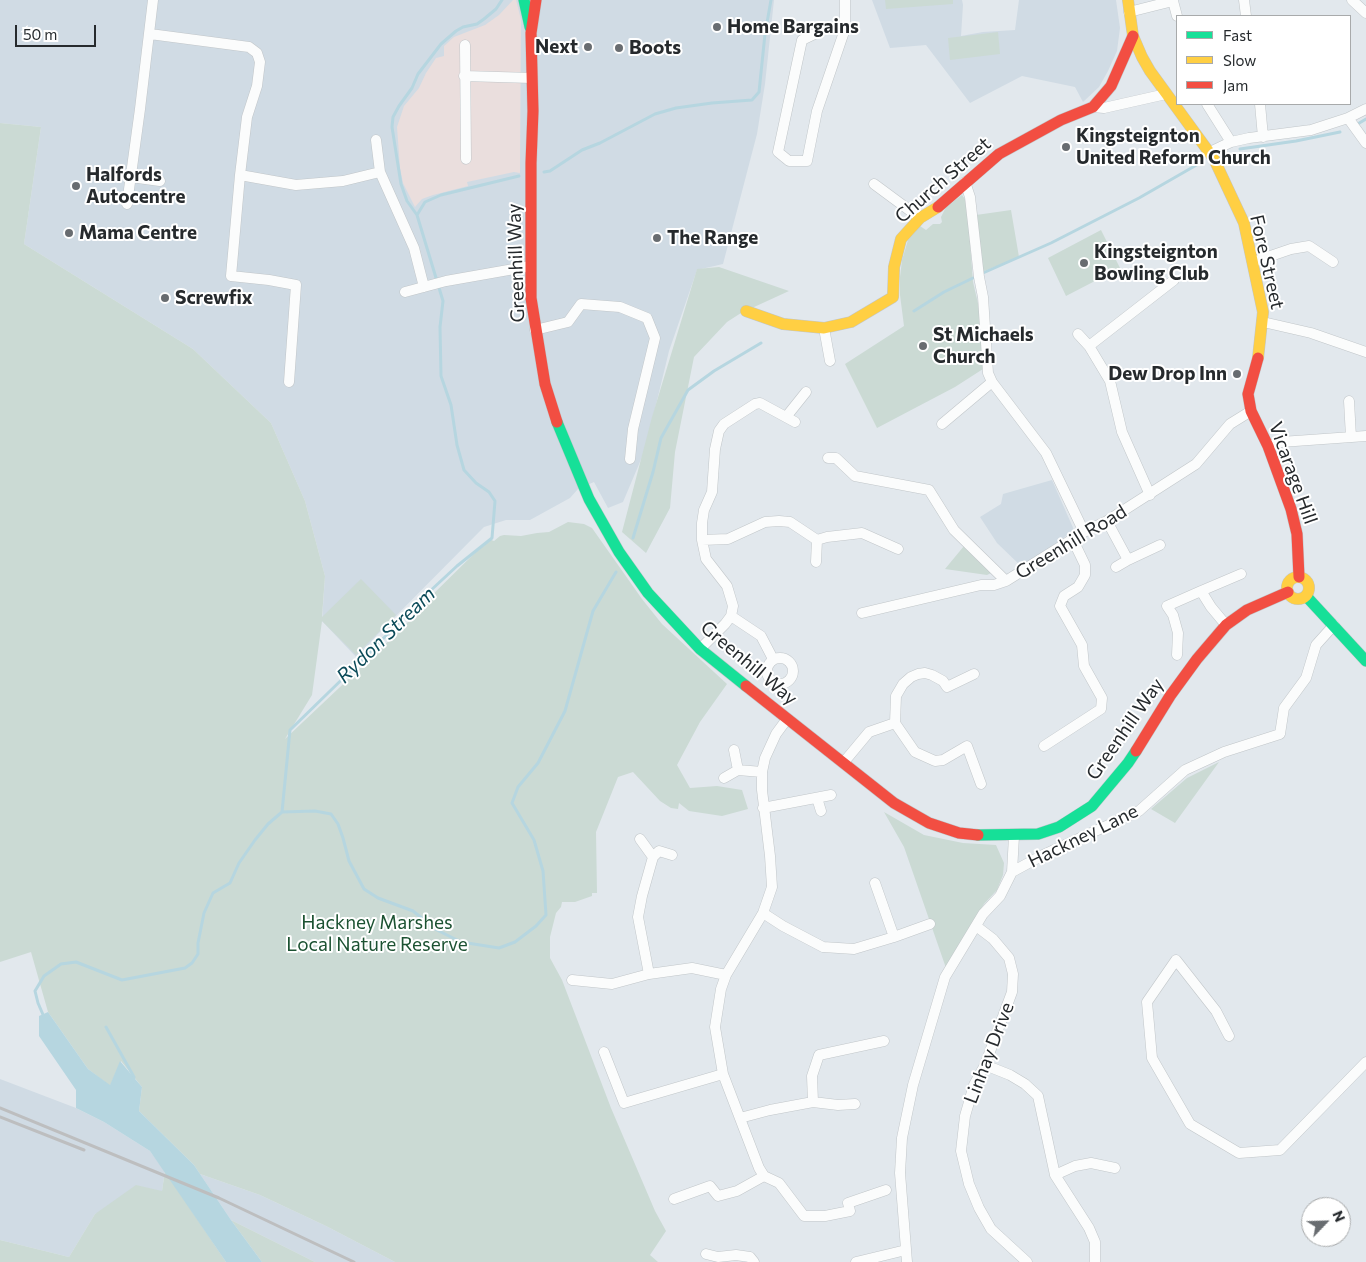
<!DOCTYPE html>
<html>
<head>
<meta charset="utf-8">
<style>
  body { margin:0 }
  #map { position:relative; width:1366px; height:1262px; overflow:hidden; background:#e2e8ed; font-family:Commissioner,sans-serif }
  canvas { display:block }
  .legend { position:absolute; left:1176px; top:15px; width:175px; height:90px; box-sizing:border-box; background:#fff; border:1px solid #a8aaab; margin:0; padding:6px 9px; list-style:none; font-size:15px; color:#262a2d }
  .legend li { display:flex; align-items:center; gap:10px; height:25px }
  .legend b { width:25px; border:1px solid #a8aaab }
  .north { position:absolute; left:1301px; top:1197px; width:50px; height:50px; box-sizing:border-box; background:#fff; border:1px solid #a8aaab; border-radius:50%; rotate:66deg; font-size:14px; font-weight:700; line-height:20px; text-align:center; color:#262a2d }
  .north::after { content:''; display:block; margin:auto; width:18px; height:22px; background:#686c70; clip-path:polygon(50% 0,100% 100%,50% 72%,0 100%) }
  .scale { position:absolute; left:15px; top:25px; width:81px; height:22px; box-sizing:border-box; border:2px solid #262a2d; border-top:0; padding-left:6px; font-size:15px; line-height:18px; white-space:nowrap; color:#262a2d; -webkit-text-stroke:4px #fff; paint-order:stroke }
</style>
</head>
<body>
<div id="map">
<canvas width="1366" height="1262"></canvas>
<ul class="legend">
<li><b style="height:6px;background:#16e098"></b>Fast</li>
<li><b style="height:6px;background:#ffcf43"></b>Slow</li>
<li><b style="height:6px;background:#f24e42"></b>Jam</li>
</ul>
<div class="north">N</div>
<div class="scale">50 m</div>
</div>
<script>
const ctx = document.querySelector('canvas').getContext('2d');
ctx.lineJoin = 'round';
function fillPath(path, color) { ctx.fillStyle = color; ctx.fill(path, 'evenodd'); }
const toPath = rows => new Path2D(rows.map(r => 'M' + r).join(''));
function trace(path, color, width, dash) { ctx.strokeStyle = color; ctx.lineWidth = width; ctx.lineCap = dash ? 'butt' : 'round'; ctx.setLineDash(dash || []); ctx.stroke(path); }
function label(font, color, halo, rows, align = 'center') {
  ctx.font = font + ' Commissioner,sans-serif'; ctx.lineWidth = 4; ctx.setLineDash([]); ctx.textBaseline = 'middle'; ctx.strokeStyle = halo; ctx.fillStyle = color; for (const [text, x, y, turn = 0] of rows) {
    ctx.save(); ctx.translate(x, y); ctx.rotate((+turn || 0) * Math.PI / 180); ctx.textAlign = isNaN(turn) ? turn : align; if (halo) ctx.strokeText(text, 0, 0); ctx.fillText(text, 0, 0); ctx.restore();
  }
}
fillPath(toPath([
  [0,0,774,0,765,84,757,134,723,264,697,270,669,351,645,450,623,502,608,508,594,482,578,489,570,498,530,520,506,520,484,527,377,635,357,658,322,621,325,576,305,501,271,423,193,349,24,244,41,127,0,123],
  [872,0,962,0,963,5,961,36,983,32,1015,30,1019,0,1116,0,1120,28,1117,51,1108,71,1099,87,1083,102,1075,87,1022,76,970,103,926,45,890,48],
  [1052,480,1074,530,1023,568,997,543,980,517,1001,504,1003,494],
  [0,1079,76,1108,104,1122,150,1151,165,1171,162,1191,95,1214,69,1257,0,1240],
  [200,1174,260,1195,326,1226,395,1262,315,1262,231,1220]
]), '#d0dbe4');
fillPath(toPath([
  [513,0,516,0,521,20,520,173,514,172,467,182,468,186,433,195,422,199,415,207,403,183,400,168,397,127,404,106,419,88,426,73,436,58,444,56,444,46,454,37,485,25,499,15]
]), '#eadedd');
fillPath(toPath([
  [885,0,953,0,953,4,886,9],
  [998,32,1000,54,950,60,948,38],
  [0,123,41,127,24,244,193,349,271,423,305,501,325,576,322,617,361,579,396,615,356,655,322,621,312,695,285,739,394,636,421,609,419,608,489,539,494,541,500,536,504,535,521,536,537,533,549,532,568,522,584,524,592,528,642,599,662,624,727,684,700,722,677,765,690,788,717,786,742,790,748,809,722,816,689,811,679,803,678,809,671,808,660,801,633,772,618,777,596,832,597,893,592,893,592,896,575,902,562,902,561,907,556,913,550,937,550,958,562,980,611,1108,655,1211,666,1231,650,1255,658,1262,395,1262,326,1226,260,1195,200,1174,194,1165,139,1111,142,1087,121,1061,110,1086,88,1069,48,1012,31,952,0,962],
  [962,195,967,202,973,282,980,312,983,369,955,387,877,428,845,364,904,326,900,295,900,277,902,260,908,240,920,226,926,230,933,224,940,224,942,222,941,217,946,207],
  [1011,210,1019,257,982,272,976,215],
  [1101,230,1120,268,1066,296,1048,258],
  [719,267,789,291,741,313,727,322,694,357,675,452,670,508,646,553,622,532,652,417,697,269],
  [964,546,991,573,987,575,945,569],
  [1219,762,1175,823,1151,809,1187,778],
  [884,812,924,835,963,843,996,845,1004,863,1003,875,997,890,984,904,946,968,904,847],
  [165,1171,226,1262,0,1262,0,1240,69,1257,95,1214,136,1185,162,1191],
  [231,1220,315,1262,262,1262]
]), '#cbdad4');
fillPath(toPath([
  [48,1012,88,1069,110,1085,120,1061,142,1087,139,1111,194,1165,231,1220,262,1262,226,1262,150,1151,104,1122,76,1108,76,1090,39,1036,39,1016]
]), '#b6d6e0');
trace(toPath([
  [1356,125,1366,119],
  [1240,149,1296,141,1340,132],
  [544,172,550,171,582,150,600,143,655,114,676,108,712,103,752,100,759,92,765,34,771,0],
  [417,215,407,201,401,184,392,127,393,117,399,106,412,88,418,74,441,44,456,31,463,27,477,24,484,19,496,9,502,0],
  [983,273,1051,243,1139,198,1200,163],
  [914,311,944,292,973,278],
  [633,538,653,472,661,438,688,390,714,371,761,343],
  [282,812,315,811,331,814,338,824,343,838,349,861,364,889,378,898,413,911,437,930,461,942,499,948,515,942,536,926,546,915,543,871,534,840,512,803,518,787,538,763,565,711,593,611,616,572],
  [44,1017,38,1003,35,991,44,976,61,964,76,962,122,980,185,968,192,963,198,954,198,943,204,913,213,893,230,883,239,863,255,840,268,824,282,812,290,730,367,655,429,592,457,566,492,538,495,501,489,492,476,483,464,470,457,445,451,405,441,376,440,327,443,301,417,215,425,202,441,195,519,176],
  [106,1027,134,1077,133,1082]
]), '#b6d6e0', 3);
const street = toPath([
  [845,0,845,29,817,111,807,161,789,161,778,152,802,40,825,29,845,29],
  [1244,0,1246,16],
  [1352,0,1366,13],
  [1129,12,1173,1,1177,16],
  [150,34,249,47,257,53,260,62,257,86,247,117,240,175,296,185,343,181,380,172],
  [465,45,466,159],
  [464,76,532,78],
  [1207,104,1231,142],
  [1260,104,1263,137],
  [1093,107,1104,108,1166,94],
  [1348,118,1366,143],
  [376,140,380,172,414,248,424,287],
  [1210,152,1231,142,1249,138,1311,130,1348,118,1366,109],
  [240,175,231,276,269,280,296,285,289,382],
  [131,177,160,181],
  [965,182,970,197,979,277,983,297,988,373,992,382,1046,453,1084,532],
  [874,184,920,218],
  [127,204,140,109,153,0],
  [1253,262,1291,249,1309,246,1333,262],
  [405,292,446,281,531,266],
  [1263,322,1311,333,1366,352],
  [824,328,830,361],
  [535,330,568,322,581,304,620,307,647,318,655,338,633,429,630,459],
  [1078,334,1089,346,1110,381,1122,432,1150,495],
  [1089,346,1174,280],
  [1349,401,1351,437],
  [786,417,806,392],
  [942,424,992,382],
  [1268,446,1281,442,1366,436],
  [828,458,836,458,855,476,929,490,954,530,1006,581],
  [1107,521,1128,560,1116,567],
  [702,540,728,539,765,522,779,521,790,522,817,540,827,537,862,533,898,549],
  [1128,560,1160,545],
  [816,562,817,540],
  [1201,591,1241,574],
  [862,613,981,585,994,585,1006,581,1084,532,1107,521,1196,464,1230,424,1251,411],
  [731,616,761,636,773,659],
  [700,649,725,624,731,616,733,606,727,586,706,559,702,540,702,523,704,510,712,492,715,449,719,431,724,424,755,404,760,403,795,422],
  [1177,655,1178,633,1173,615,1167,606,1201,591,1211,607,1226,625],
  '767 671a13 13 0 1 1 26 0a13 13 0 1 1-26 0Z',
  [974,674,947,687,943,681,932,675,925,673,918,674,911,677,903,684,896,696,895,723,915,752,935,761,943,760,967,746,981,784],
  [1044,746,1101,709,1102,698,1084,666,1082,645,1060,606,1064,596,1078,587,1085,575,1085,565,1073,540],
  [734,750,738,770,762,772],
  [844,762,869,732,895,723],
  [724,778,738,770],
  [817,798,821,811],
  [763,808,831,795],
  [640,839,653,857,642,896,638,917,649,974],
  [653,857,659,851,672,855],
  [1012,872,1043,855,1139,811,1185,770,1224,752,1280,734,1284,708,1306,678,1316,645,1334,625],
  [875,883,894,937],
  [763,913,783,926,823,947,854,949,894,937,930,924],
  [976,926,993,939,1009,958,1013,974,1012,992,985,1065,974,1085,965,1116,961,1151,969,1184,979,1208,991,1229,1027,1262],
  [572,980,612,984,649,974,692,968,726,975],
  [1229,1036,1216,1011,1176,960,1147,1002,1152,1058,1190,1124,1239,1153,1280,1150,1366,1062],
  [604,1052,624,1103,723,1074],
  [985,1065,1010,1075,1025,1084,1038,1096,1055,1175,1089,1228,1095,1242,1095,1262],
  [855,1104,838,1105,813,1102,812,1076,819,1055,884,1041],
  [740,1118,770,1110,813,1102],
  [1055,1175,1075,1166,1091,1163,1115,1168],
  [764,1176,759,1168,723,1074,715,1027,721,989,726,975,763,913,772,887,770,856,762,790,762,772,765,758,776,734,787,719],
  [764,1176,779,1183,804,1216,825,1216,850,1211,848,1203,886,1190],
  [674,1199,710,1186,718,1196,737,1191,764,1176],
  [706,1254,718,1257,736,1255,750,1257,754,1262],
  [856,1262,906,1250],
  [907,1262,900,1173,902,1138,913,1085,945,977,983,914,1000,896,1012,872,1014,836]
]);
const fast = toPath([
  [524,0,530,27],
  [557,422,589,499,619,552,648,593,700,649,746,686],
  [1306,596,1366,661],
  [978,835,1038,834,1059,827,1092,806,1128,763,1136,751]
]);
const slow = toPath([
  [1128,0,1133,36,1142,57,1150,71,1214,159,1244,223,1263,312,1258,358],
  [746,311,783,324,824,328,851,322,893,297,894,267,901,239,920,218,938,207],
  '1287 588a11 11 0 1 1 22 0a11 11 0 1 1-22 0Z'
]);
const jam = toPath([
  [536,0,531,33,533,111,531,163,531,298,545,384,557,422],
  [938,207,999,154,1061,120,1093,107,1111,86,1133,36],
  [1258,358,1248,394,1251,411,1268,446,1291,509,1297,534,1299,577],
  [746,686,894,803,929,823,959,833,978,835],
  [1136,751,1170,696,1197,659,1226,625,1247,610,1288,592]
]);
trace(street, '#c1c6c9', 11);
trace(fast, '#c1c6c9', 12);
trace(slow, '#c1c6c9', 12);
trace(jam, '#c1c6c9', 12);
trace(street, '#fbfcfc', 10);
trace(fast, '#16e098', 11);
trace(slow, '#ffcf43', 11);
trace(jam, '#f24e42', 11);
trace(toPath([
  [0,1108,219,1198,354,1262],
  [0,1117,84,1150]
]), '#bdbebf', 3);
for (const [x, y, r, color] of [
  [717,27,5,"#686c70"],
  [588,47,5,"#686c70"],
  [619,48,5,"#686c70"],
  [1066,147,5,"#686c70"],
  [76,186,5,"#686c70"],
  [69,233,5,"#686c70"],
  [657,238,5,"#686c70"],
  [1084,263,5,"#686c70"],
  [165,298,5,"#686c70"],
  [923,346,5,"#686c70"],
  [1237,374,5,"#686c70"]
]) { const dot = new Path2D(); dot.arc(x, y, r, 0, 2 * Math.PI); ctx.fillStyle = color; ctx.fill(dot); trace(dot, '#fff', 2); }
label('bold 19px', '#262a2d', '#fff', [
  ["Home Bargains",727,27],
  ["Next",578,47,"right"],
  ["Boots",629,48],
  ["Kingsteignton",1076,136],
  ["United Reform Church",1076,158],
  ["Halfords",86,175],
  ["Autocentre",86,197],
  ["Mama Centre",79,233],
  ["The Range",667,238],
  ["Kingsteignton",1094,252],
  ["Bowling Club",1094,274],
  ["Screwfix",175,298],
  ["St Michaels",933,335],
  ["Church",933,357],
  ["Dew Drop Inn",1227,374,"right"]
], 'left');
label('19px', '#262a2d', '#fff', [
  ["Church Street",943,180,-41],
  ["Fore Street",1267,262,77],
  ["Greenhill Way",516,263,-92],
  ["Vicarage Hill",1293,473,70],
  ["Greenhill Road",1071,542,-31],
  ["Greenhill Way",749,663,40],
  ["Greenhill Way",1125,729,-55],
  ["Hackney Lane",1083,836,-26],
  ["Linhay Drive",989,1053,-69]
]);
label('19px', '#1c5232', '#fff', [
  ["Hackney Marshes",377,923],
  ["Local Nature Reserve",377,945]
]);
label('italic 20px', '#0a4a58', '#fff', [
  ["Rydon Stream",386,635,-44]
]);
</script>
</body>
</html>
